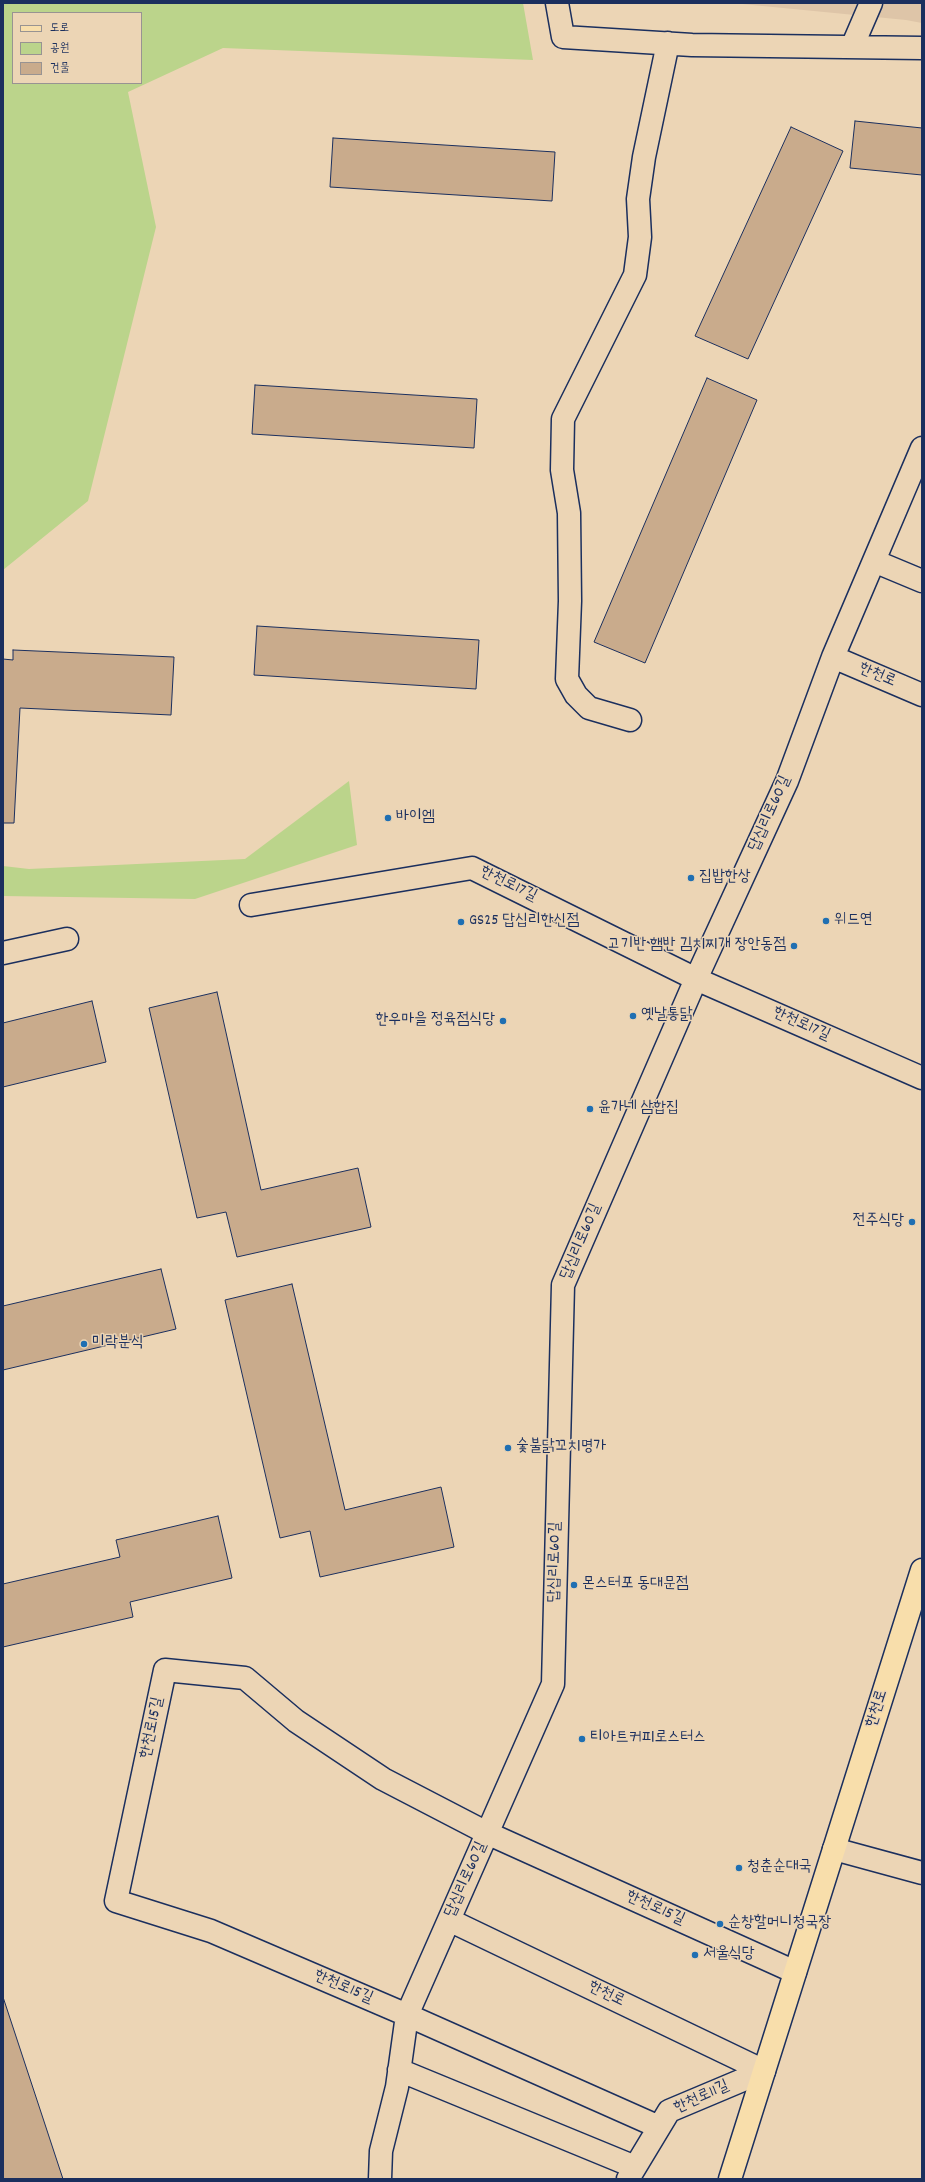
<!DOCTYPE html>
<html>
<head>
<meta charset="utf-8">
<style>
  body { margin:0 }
  #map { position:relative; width:925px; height:2182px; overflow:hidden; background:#ecd5b5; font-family:Dekko,"Poor Story",sans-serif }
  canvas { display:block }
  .frame { position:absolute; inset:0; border:4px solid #1b2f5e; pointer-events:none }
  .legend { position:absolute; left:12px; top:12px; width:130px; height:72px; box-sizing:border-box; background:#ecd5b5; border:1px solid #989392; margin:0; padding:5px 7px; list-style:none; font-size:12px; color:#1b2f5e }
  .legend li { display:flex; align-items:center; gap:8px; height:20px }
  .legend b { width:20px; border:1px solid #989392 }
</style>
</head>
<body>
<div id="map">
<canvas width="925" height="2182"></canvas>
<div class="frame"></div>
<ul class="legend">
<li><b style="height:5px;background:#f8deab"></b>도로</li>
<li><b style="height:11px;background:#bbd48b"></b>공원</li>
<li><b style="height:11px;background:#c9ab8c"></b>건물</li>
</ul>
</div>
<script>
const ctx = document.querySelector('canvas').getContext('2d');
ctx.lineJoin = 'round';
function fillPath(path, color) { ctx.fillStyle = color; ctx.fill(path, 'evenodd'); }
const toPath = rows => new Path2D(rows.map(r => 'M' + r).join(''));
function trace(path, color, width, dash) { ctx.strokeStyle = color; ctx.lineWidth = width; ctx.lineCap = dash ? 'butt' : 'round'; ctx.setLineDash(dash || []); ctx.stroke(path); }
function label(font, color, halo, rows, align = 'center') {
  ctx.font = font + ' Dekko,"Poor Story",sans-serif'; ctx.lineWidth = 3; ctx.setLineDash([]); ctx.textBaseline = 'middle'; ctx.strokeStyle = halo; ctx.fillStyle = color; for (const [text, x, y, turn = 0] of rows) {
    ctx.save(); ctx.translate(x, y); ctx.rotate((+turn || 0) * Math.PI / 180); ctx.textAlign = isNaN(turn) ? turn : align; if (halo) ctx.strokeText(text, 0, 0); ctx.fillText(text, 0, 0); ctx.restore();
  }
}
fillPath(toPath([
  [732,3,922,3,922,23,906,20]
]), '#dec5a8');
fillPath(toPath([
  [3,3,523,3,533,60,223,48,128,92,156,227,88,501,3,570],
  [13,13,141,13,141,83,13,83],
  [349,781,357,845,195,899,3,896,3,866,29,869,245,859]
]), '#bbd48b');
const building = toPath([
  [855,121,922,128,922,175,850,168,855,121],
  [791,127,843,151,748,359,695,336,791,127],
  [333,138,555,152,552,201,330,187,333,138],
  [707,378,757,400,645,663,594,642,707,378],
  [255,385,477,399,474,448,252,434,255,385],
  [257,626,479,640,476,689,254,675,257,626],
  [13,650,174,657,171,715,20,708,14,823,3,823,3,659,13,660,13,650],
  [217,992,261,1190,358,1168,371,1227,237,1257,226,1212,197,1218,149,1008,217,992],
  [92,1001,106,1062,3,1087,3,1023,92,1001],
  [161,1269,176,1329,3,1370,3,1306,161,1269],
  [292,1284,345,1510,441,1487,454,1547,320,1577,310,1531,280,1538,225,1300,292,1284],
  [218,1516,232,1578,130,1602,133,1617,3,1647,3,1584,120,1557,116,1540,218,1516],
  [3,1997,63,2179,3,2179,3,1997]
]);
fillPath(building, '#c9ab8c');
trace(building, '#1b2f5e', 1);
const minor = toPath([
  [557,3,563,37,692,45,922,48],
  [852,47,871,3],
  [874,561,922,581],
  [833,657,922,695],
  [630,720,589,708,576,695,567,679,570,601,569,513,562,470,563,419,635,275,640,237,638,199,644,157,668,43],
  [251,905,472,868,696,979,922,1078],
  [3,953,67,939],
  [834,1849,922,1873],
  [449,1920,764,2071],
  [399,2070,635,2167],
  [659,2127,407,2015,211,1931,116,1901,165,1670,245,1678,296,1721,383,1779,487,1833,795,1972],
  [380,2179,381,2151,397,2087,407,2015,553,1684,563,1285,696,979,787,781,833,657,922,448],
  [628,2179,669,2111,764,2071]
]);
const major = toPath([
  [730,2179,922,1570]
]);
trace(minor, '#1b2f5e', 25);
trace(major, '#1b2f5e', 25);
trace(minor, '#ecd5b5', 22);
trace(major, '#f8deab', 22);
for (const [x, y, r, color] of [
  [388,818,4,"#1f6fb2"],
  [691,878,4,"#1f6fb2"],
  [826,921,4,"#1f6fb2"],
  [461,922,4,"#1f6fb2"],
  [794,946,4,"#1f6fb2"],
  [633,1016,4,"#1f6fb2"],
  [503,1021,4,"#1f6fb2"],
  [590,1109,4,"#1f6fb2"],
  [912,1222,4,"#1f6fb2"],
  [84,1344,4,"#1f6fb2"],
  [508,1448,4,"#1f6fb2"],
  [574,1585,4,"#1f6fb2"],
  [582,1739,4,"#1f6fb2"],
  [739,1868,4,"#1f6fb2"],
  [720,1924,4,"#1f6fb2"],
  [695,1955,4,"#1f6fb2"]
]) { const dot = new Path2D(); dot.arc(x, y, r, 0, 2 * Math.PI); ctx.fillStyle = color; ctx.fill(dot); trace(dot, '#ecd5b5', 1.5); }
label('16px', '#1b2f5e', '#ecd5b5', [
  ["한천로",877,676,23],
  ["답십리로60길",771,814,-66],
  ["한천로17길",508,885,26],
  ["한천로17길",801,1025,24],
  ["답십리로60길",582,1242,-67],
  ["답십리로60길",556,1562,-89],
  ["한천로",878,1709,-72],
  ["한천로15길",153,1728,-78],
  ["답십리로60길",467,1880,-66],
  ["한천로15길",655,1909,24],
  ["한천로15길",343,1988,23],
  ["한천로",606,1995,26],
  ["한천로11길",702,2098,-24]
]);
label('16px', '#1b2f5e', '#ecd5b5', [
  ["바이엠",396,818],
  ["집밥한상",699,878],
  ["위드연",834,921],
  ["GS25 답십리한신점",469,922],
  ["고기반 햄반 김치찌개 장안동점",786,946,"right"],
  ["옛날통닭",641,1016],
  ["한우마을 정육점식당",495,1021,"right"],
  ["윤가네 삼합집",598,1109],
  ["전주식당",904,1222,"right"],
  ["미락분식",92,1344],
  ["숯불닭꼬치명가",516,1448],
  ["몬스터포 동대문점",582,1585],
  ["티아트커피로스터스",590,1739],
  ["청춘순대국",747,1868],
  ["순창할머니청국장",728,1924],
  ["서울식당",703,1955]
], 'left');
</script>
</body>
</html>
